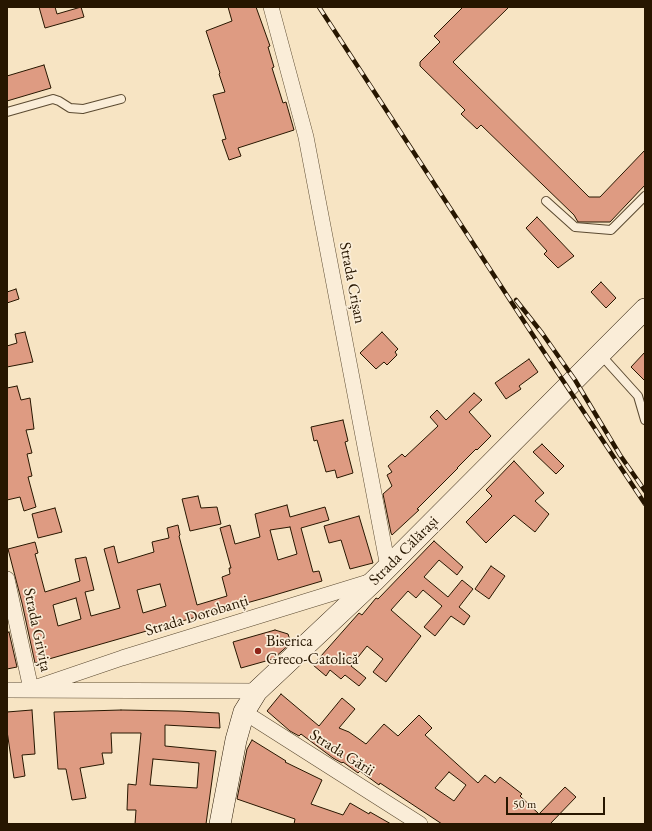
<!DOCTYPE html>
<html>
<head>
<meta charset="utf-8">
<style>
  body { margin:0 }
  #map { position:relative; width:652px; height:831px; overflow:hidden; background:#f7e4c3; font-family:"EB Garamond",serif }
  canvas { display:block }
  .frame { position:absolute; inset:0; border:8px solid #271600; pointer-events:none }
  .scale { position:absolute; left:506px; top:797px; width:99px; height:18px; box-sizing:border-box; border:2px solid #271600; border-top:0; padding-left:5px; font-size:12px; line-height:14px; white-space:nowrap; color:#271600; -webkit-text-stroke:3px #faedd8; paint-order:stroke }
</style>
</head>
<body>
<div id="map">
<canvas width="652" height="831"></canvas>
<div class="frame"></div>
<div class="scale">50 m</div>
</div>
<script>
const ctx = document.querySelector('canvas').getContext('2d');
ctx.lineJoin = 'round';
function fillPath(path, color) { ctx.fillStyle = color; ctx.fill(path, 'evenodd'); }
const toPath = rows => new Path2D(rows.map(r => 'M' + r).join(''));
function trace(path, color, width, dash) { ctx.strokeStyle = color; ctx.lineWidth = width; ctx.lineCap = dash ? 'butt' : 'round'; ctx.setLineDash(dash || []); ctx.stroke(path); }
function label(font, color, halo, rows, align = 'center') {
  ctx.font = font + ' "EB Garamond",serif'; ctx.lineWidth = 3.5; ctx.setLineDash([]); ctx.textBaseline = 'middle'; ctx.strokeStyle = halo; ctx.fillStyle = color; for (const [text, x, y, turn = 0] of rows) {
    ctx.save(); ctx.translate(x, y); ctx.rotate((+turn || 0) * Math.PI / 180); ctx.textAlign = isNaN(turn) ? turn : align; if (halo) ctx.strokeText(text, 0, 0); ctx.fillText(text, 0, 0); ctx.restore();
  }
}
const building = toPath([
  [39,7,55,7,57,14,81,7,84,17,45,28,39,7],
  [228,7,256,7,270,46,268,47,274,67,272,68,283,103,286,102,294,130,238,148,241,156,229,160,222,140,226,139,213,95,225,92,219,74,220,73,206,31,232,21,228,7],
  [463,7,509,7,453,62,589,197,600,197,645,150,645,185,610,222,578,222,574,215,481,125,477,129,461,114,465,110,420,66,420,62,440,42,434,36,463,7],
  [44,65,51,88,7,101,7,76,44,65],
  [537,217,574,256,558,268,544,254,547,251,526,228,537,217],
  [601,282,616,298,606,308,591,292,601,282],
  [16,289,19,299,7,303,7,292,16,289],
  [25,332,33,362,7,367,7,346,17,343,15,334,25,332],
  [382,332,398,349,395,352,397,355,387,365,384,362,376,369,360,353,382,332],
  [645,352,645,381,631,367,645,352],
  [529,359,538,372,519,386,521,389,506,399,495,383,529,359],
  [17,386,21,400,30,398,34,429,26,430,32,453,27,454,32,476,28,477,36,507,24,511,20,497,7,500,7,388,17,386],
  [474,393,482,400,469,412,491,436,477,450,476,449,457,468,458,468,417,509,419,510,392,535,391,533,383,494,392,486,387,475,392,472,388,466,402,454,405,457,438,426,430,417,437,410,446,420,474,393],
  [343,420,348,441,345,442,353,473,337,478,335,470,326,472,317,440,314,441,311,427,343,420],
  [542,444,564,466,556,474,533,452,542,444],
  [514,461,544,493,535,501,549,514,535,532,514,515,486,543,466,522,492,496,486,490,514,461],
  [198,496,201,508,217,507,221,524,190,531,182,499,198,496],
  [287,505,290,517,325,507,329,520,301,528,313,572,319,571,322,581,268,597,182,621,182,622,171,624,35,663,22,603,8,549,35,542,38,553,35,554,45,592,80,581,75,559,86,557,94,590,85,592,91,616,120,608,104,549,114,546,118,563,154,552,152,542,169,538,167,528,178,525,180,535,179,536,197,605,227,596,222,577,230,574,229,568,231,568,220,528,230,525,235,544,260,537,255,514,287,505],
  [290,527,297,554,278,560,270,530,290,527],
  [160,584,166,606,143,613,137,590,160,584],
  [76,598,81,619,58,626,53,605,76,598],
  [55,508,62,532,38,538,32,514,55,508],
  [359,516,373,563,350,569,341,540,329,543,324,526,359,516],
  [434,541,463,567,457,575,439,560,424,577,448,597,462,580,473,589,459,607,470,616,464,625,451,616,435,636,424,627,442,606,423,590,416,598,408,591,391,610,421,636,386,682,373,672,383,659,367,646,351,666,366,678,359,686,345,675,341,679,330,670,326,676,313,665,359,613,362,615,376,598,378,599,434,541],
  [491,566,505,576,489,599,475,589,491,566],
  [275,630,288,634,291,643,273,659,241,668,233,642,275,630],
  [9,632,17,667,7,669,7,633,9,632],
  [281,694,319,726,342,698,355,709,339,728,349,732,366,744,384,724,398,736,419,715,432,728,425,735,478,783,485,775,495,783,500,777,522,794,520,796,539,814,565,787,576,797,550,824,442,824,380,783,379,785,360,771,358,773,343,762,342,763,333,758,301,734,299,736,290,731,267,711,281,694],
  [449,772,466,785,454,801,435,788,449,772],
  [32,710,35,754,22,755,25,776,14,778,7,731,7,712,32,710],
  [121,710,178,711,219,713,220,728,165,725,165,746,216,751,206,824,135,824,136,810,127,810,128,784,136,785,141,733,111,733,112,753,102,753,104,764,80,768,86,798,72,800,66,769,58,769,54,712,121,710],
  [153,759,199,763,197,788,150,785,153,759],
  [252,740,286,761,285,762,322,780,311,804,343,815,350,803,369,814,370,812,391,824,294,824,295,819,237,799,247,749,252,740]
]);
fillPath(building, '#de9b82');
trace(building, '#271600', 1);
const lane = toPath([
  [7,112,53,99,59,101,70,108,83,109,121,99],
  [546,201,575,227,611,230,645,196],
  [601,355,638,396,645,420]
]);
const street = toPath([
  [271,7,306,137,388,567],
  [7,579,31,689,122,658,372,581],
  [7,690,257,691],
  [244,712,420,824]
]);
const secondary = toPath([
  [220,824,236,740,244,712,257,691,375,580,645,309]
]);
trace(lane, '#5b4a31', 10);
trace(street, '#5b4a31', 16);
trace(secondary, '#271600', 22);
trace(lane, '#faedd8', 8);
trace(street, '#faedd8', 15);
trace(secondary, '#faedd8', 21);
const rail = toPath([
  [319,7,540,346,645,504],
  [516,300,542,333,575,380,620,455,645,491]
]);
trace(rail, '#271600', 4.5);
trace(rail, '#faedd8', 3, [9]);
for (const [x, y, r, color] of [
  [258,651,4,"#8f2418"]
]) { const dot = new Path2D(); dot.arc(x, y, r, 0, 2 * Math.PI); ctx.fillStyle = color; ctx.fill(dot); trace(dot, '#faedd8', 1.5); }
label('16px', '#271600', '#faedd8', [
  ["Strada Crișan",352,283,79],
  ["Strada Călărași",404,551,-45],
  ["Strada Dorobanți",197,616,-17],
  ["Strada Grivița",37,630,78],
  ["Strada Gării",342,753,32]
]);
label('16px', '#271600', '#faedd8', [
  ["Biserica",266,642],
  ["Greco-Catolică",266,660]
], 'left');
</script>
</body>
</html>
